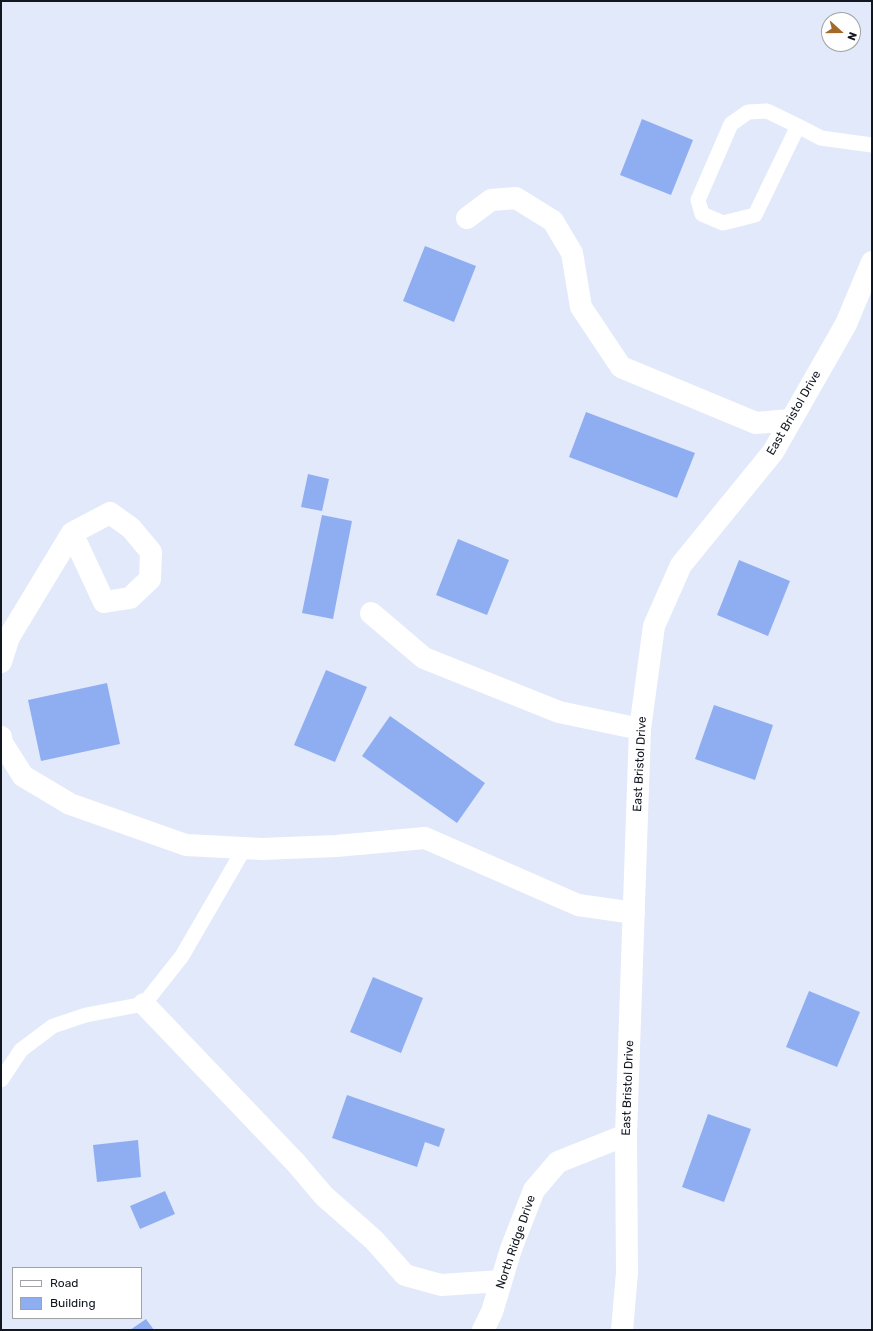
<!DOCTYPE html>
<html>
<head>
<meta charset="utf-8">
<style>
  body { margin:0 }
  #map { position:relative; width:873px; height:1331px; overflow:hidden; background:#e2e9fa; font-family:Rubik,sans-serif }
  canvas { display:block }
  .frame { position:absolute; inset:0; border:2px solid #12161f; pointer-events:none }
  .legend { position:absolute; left:12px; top:1267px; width:130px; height:52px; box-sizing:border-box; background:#fff; border:1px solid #a0a2a5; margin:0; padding:5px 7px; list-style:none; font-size:12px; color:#12161f }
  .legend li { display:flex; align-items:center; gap:8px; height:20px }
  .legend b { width:20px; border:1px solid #a0a2a5 }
  .north { position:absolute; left:821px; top:12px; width:40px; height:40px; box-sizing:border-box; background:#fff; border:1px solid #a0a2a5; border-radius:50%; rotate:111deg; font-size:11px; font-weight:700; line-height:16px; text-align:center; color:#12161f }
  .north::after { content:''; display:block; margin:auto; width:14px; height:18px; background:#a36928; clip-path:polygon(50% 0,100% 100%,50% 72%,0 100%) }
</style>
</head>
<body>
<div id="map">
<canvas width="873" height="1331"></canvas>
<div class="frame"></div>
<ul class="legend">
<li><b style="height:5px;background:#fff"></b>Road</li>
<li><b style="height:11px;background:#8faef2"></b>Building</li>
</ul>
<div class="north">N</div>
</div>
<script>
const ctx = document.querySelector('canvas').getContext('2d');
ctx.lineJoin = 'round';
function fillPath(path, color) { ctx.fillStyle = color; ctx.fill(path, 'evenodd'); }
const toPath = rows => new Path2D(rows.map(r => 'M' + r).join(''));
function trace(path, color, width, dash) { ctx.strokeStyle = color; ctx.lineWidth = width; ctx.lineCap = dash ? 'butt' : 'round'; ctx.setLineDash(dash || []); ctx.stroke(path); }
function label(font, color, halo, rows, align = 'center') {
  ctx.font = font + ' Rubik,sans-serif'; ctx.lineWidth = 3; ctx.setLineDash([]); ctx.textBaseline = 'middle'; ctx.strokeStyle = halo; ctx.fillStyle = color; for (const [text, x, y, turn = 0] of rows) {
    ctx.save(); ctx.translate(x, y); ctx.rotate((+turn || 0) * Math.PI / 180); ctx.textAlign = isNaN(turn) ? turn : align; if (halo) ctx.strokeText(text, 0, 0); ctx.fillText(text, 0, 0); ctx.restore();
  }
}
fillPath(toPath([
  [642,119,693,140,671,195,620,175],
  [425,246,476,266,454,322,403,301],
  [586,412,695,453,677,498,569,457],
  [308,474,329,479,322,511,301,507],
  [322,515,352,521,333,619,302,613],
  [458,539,509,560,487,615,436,595],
  [739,560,790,581,768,636,717,615],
  [326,670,367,687,335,762,294,745],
  [107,683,120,744,41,761,28,700],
  [714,705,773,725,755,780,695,759],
  [390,716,485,783,457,823,362,756],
  [373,977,423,998,401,1053,350,1032],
  [809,991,860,1012,837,1067,786,1047],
  [347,1095,445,1129,439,1147,425,1142,417,1167,332,1138],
  [708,1114,751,1129,724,1202,682,1187],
  [138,1140,141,1177,97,1182,93,1145],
  [165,1191,175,1214,140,1229,130,1206],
  [146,1319,154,1330,130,1330]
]), '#8faef2');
trace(toPath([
  [798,126,755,215,723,223,702,214,698,200,731,124,748,112,767,111,798,126,821,138,872,145],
  [1,1080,21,1050,53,1026,86,1015,144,1004,182,956,244,849]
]), '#fff', 15);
trace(toPath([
  [467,218,491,200,516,198,553,221,572,253,581,307,621,367,756,423,791,420],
  [371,613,424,658,559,712,640,729],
  [1,662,9,637,72,533,110,513,131,528,151,552,150,579,130,598,104,602,72,533],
  [1,737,2,743,23,776,70,804,186,845,262,849,336,846,425,838,578,905,634,913],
  [144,1004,296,1163,324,1196,374,1240,405,1275,441,1285,501,1281],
  [483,1330,492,1312,511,1249,534,1190,558,1162,626,1135],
  [622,1330,627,1273,626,1135,640,729,654,626,681,565,773,452,846,324,872,262]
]), '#fff', 22);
label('12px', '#12161f', '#fff', [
  ["East Bristol Drive",794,413,-60],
  ["East Bristol Drive",640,764,-87],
  ["East Bristol Drive",628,1088,-88],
  ["North Ridge Drive",516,1242,-71]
]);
</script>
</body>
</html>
